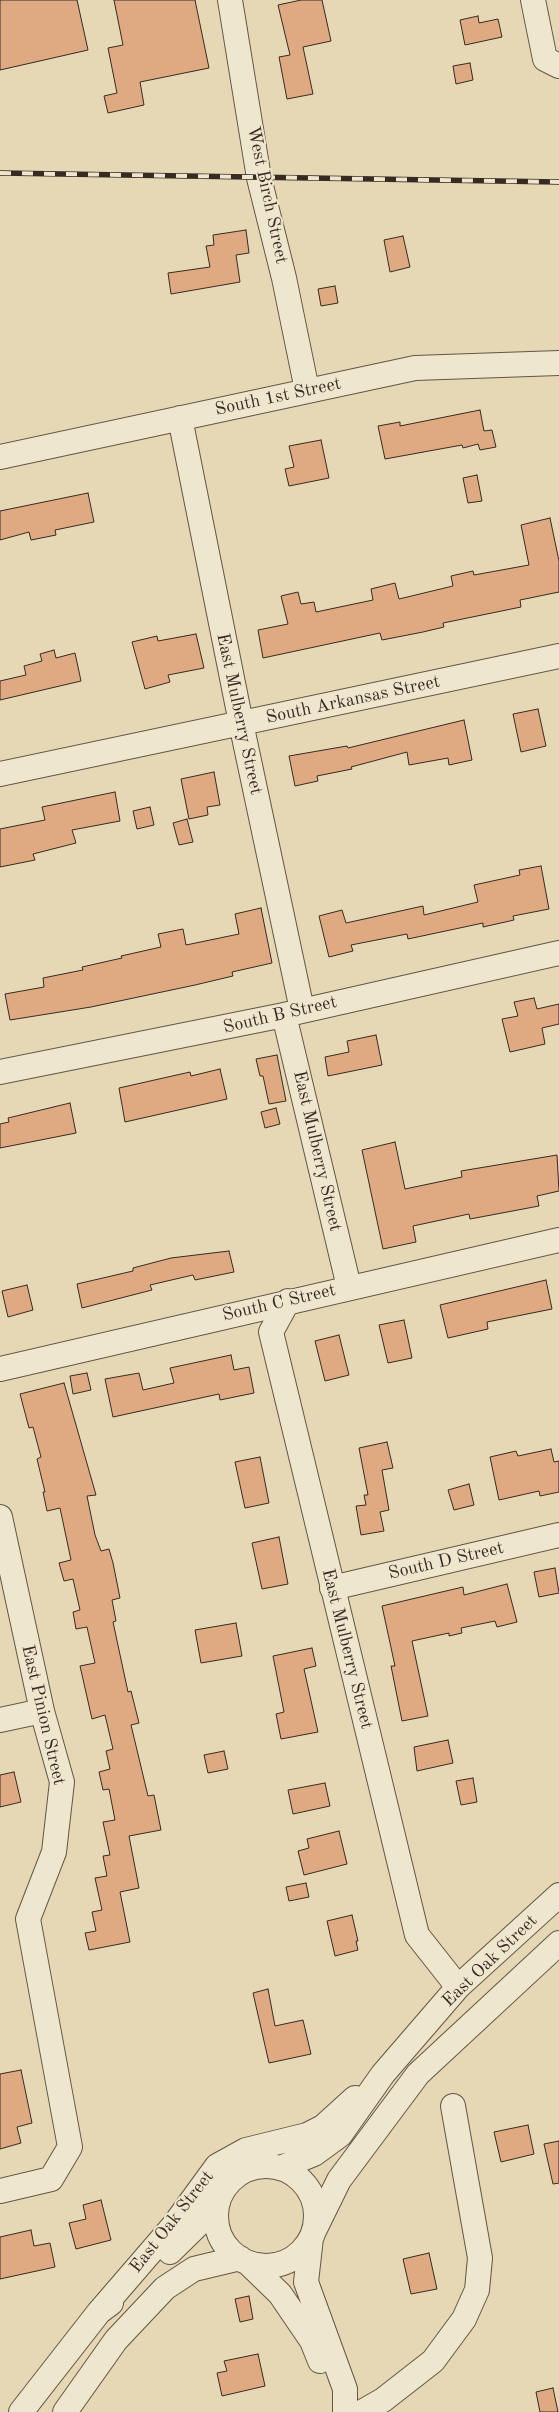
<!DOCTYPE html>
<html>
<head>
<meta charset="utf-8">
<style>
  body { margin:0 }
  canvas { display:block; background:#e6d8b4 }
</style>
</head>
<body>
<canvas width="559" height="2412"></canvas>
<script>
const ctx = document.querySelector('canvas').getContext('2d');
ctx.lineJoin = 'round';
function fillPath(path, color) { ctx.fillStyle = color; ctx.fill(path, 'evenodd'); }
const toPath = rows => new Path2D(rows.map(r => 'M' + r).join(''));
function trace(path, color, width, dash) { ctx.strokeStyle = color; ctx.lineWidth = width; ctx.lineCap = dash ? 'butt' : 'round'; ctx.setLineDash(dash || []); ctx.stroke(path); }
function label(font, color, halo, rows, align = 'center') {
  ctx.font = font + ' "Old Standard TT",serif'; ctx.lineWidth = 4; ctx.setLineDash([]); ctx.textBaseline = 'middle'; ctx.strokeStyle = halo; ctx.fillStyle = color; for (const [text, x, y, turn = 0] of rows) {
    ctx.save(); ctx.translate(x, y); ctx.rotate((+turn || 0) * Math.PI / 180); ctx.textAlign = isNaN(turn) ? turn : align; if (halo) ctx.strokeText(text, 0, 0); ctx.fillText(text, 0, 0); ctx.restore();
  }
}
const building = toPath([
  [0,0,77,0,88,50,0,70,0,0],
  [114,0,195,0,209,68,140,82,144,105,108,113,104,96,117,93,108,48,123,45,114,0],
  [301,0,322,0,331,41,303,47,313,94,287,99,279,57,290,55,278,5,301,0],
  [478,16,479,23,498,19,502,37,465,45,460,20,478,16],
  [470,63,473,80,456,84,453,66,470,63],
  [246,230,249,253,236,255,240,282,171,294,168,273,210,267,206,246,214,245,213,235,246,230],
  [403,236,410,267,390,272,384,240,403,236],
  [335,286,338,303,321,306,318,289,335,286],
  [480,410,484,431,492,430,496,447,480,450,478,444,463,448,462,445,385,459,378,426,400,422,400,426,480,410],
  [321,440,329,478,289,486,285,469,294,467,289,446,321,440],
  [477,475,482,501,468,503,463,478,477,475],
  [88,493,94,522,55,530,56,535,31,540,29,532,0,540,0,511,88,493],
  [550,518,559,561,559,592,520,600,521,607,443,623,444,627,423,632,382,640,380,633,263,658,258,630,288,624,281,596,298,592,301,604,314,602,316,612,373,600,371,589,395,583,399,599,453,586,451,576,473,571,474,575,529,565,521,525,550,518],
  [196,634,204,668,168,675,170,682,145,689,132,642,157,636,158,641,196,634],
  [54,650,56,658,75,653,81,681,0,700,0,681,26,675,24,666,42,661,40,654,54,650],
  [538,709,546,746,521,752,513,714,538,709],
  [464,720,472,760,449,765,448,758,409,765,407,752,351,767,352,769,317,776,318,781,295,786,289,756,347,746,348,748,464,720],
  [214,772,220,805,207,807,208,815,189,819,181,779,214,772],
  [115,792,120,821,72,830,76,843,33,854,35,860,0,867,0,829,45,820,42,807,115,792],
  [150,807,154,825,137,829,133,811,150,807],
  [187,819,193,842,179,845,173,823,187,819],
  [541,866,549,909,513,916,514,920,483,927,483,923,408,939,407,934,351,945,353,951,329,957,319,916,342,910,346,923,423,906,424,915,478,902,474,885,520,875,519,870,541,866],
  [261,908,272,963,232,972,233,976,195,985,91,1007,10,1020,5,994,44,987,43,978,83,970,82,967,122,958,121,956,161,947,158,934,183,929,186,945,239,934,235,914,261,908],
  [534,998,537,1009,559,1004,559,1024,542,1028,545,1044,510,1052,502,1019,518,1016,514,1002,534,998],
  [376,1035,382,1065,328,1076,325,1057,349,1052,347,1041,376,1035],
  [277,1055,286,1101,269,1104,263,1076,260,1076,256,1059,277,1055],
  [220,1069,227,1099,125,1122,119,1088,190,1072,191,1076,220,1069],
  [70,1103,76,1133,0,1148,0,1124,9,1122,8,1118,70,1103],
  [276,1108,280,1124,265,1128,261,1112,276,1108],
  [395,1142,405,1189,462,1177,461,1171,557,1155,559,1191,537,1196,539,1206,470,1219,469,1214,413,1226,416,1242,383,1249,362,1150,395,1142],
  [229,1251,234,1272,195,1280,193,1275,150,1285,152,1290,82,1308,77,1284,133,1271,133,1268,171,1258,229,1251],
  [546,1280,552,1309,487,1322,488,1329,448,1338,440,1305,546,1280],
  [27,1285,33,1310,8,1317,2,1291,27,1285],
  [404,1320,412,1358,388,1363,379,1325,404,1320],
  [339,1335,349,1375,325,1381,315,1341,339,1335],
  [231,1355,234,1370,249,1367,254,1393,220,1400,219,1394,113,1417,105,1379,139,1373,143,1390,174,1383,170,1368,231,1355],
  [87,1373,91,1390,73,1394,70,1376,87,1373],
  [64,1383,96,1495,87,1496,95,1535,101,1551,109,1549,113,1563,120,1598,112,1600,116,1621,113,1622,128,1692,131,1691,139,1723,131,1725,148,1796,154,1795,161,1830,129,1836,139,1888,120,1892,130,1942,89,1950,85,1933,96,1931,92,1912,102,1910,95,1878,107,1876,103,1856,110,1855,103,1822,115,1820,109,1789,103,1790,99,1772,110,1769,106,1751,113,1749,105,1715,92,1719,80,1666,95,1663,87,1627,76,1629,73,1612,80,1610,73,1579,64,1581,59,1563,71,1560,60,1508,47,1511,43,1492,45,1492,37,1459,41,1457,33,1427,29,1428,20,1394,64,1383],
  [387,1442,393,1468,382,1470,389,1510,380,1512,384,1531,361,1535,356,1506,366,1505,364,1495,368,1495,359,1448,387,1442],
  [551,1449,554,1462,559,1461,559,1492,540,1496,539,1491,499,1500,490,1457,516,1451,518,1456,551,1449],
  [260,1457,269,1503,245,1508,235,1462,260,1457],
  [469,1484,474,1505,454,1510,448,1490,469,1484],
  [279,1537,288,1584,262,1589,252,1543,279,1537],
  [555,1568,559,1593,539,1597,534,1572,555,1568],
  [507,1584,517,1622,497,1627,495,1621,461,1628,462,1633,449,1636,449,1633,412,1641,428,1716,402,1721,391,1666,395,1666,382,1606,463,1587,464,1595,507,1584],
  [236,1623,242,1656,201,1663,195,1630,236,1623],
  [312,1648,316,1666,304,1669,318,1732,281,1739,276,1714,284,1712,273,1656,312,1648],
  [448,1740,453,1763,417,1771,414,1747,448,1740],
  [224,1751,228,1769,208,1773,204,1755,224,1751],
  [14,1772,21,1802,0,1807,0,1775,14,1772],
  [473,1778,477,1802,461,1805,456,1781,473,1778],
  [325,1783,330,1806,293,1814,288,1790,325,1783],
  [339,1831,347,1864,304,1875,298,1851,309,1848,307,1839,339,1831],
  [306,1883,309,1897,289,1901,286,1887,306,1883],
  [352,1915,358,1941,356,1941,358,1950,335,1956,327,1921,352,1915],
  [268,1989,275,2026,303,2020,311,2054,269,2063,253,1993,268,1989],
  [21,2070,32,2123,17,2127,21,2143,0,2149,0,2074,21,2070],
  [528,2125,534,2154,501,2162,494,2132,528,2125],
  [559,2141,559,2183,553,2184,544,2144,559,2141],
  [101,2200,111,2240,76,2249,69,2223,86,2219,83,2205,101,2200],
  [31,2230,34,2246,50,2243,55,2267,0,2279,0,2237,31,2230],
  [429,2253,437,2289,411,2294,403,2259,429,2253],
  [249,2296,253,2319,240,2322,235,2299,249,2296],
  [258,2354,265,2386,222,2396,217,2373,227,2371,224,2361,258,2354],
  [553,2388,558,2412,540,2412,536,2392,553,2388]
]);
fillPath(building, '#dfaa82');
trace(building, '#362a23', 1);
const minor = toPath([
  [230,0,259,178,284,278,307,390],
  [533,0,545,59,559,66],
  [180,418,241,723,302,1010],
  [0,457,415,368,559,363],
  [0,774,559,656],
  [284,1015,349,1287],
  [0,1072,284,1015,559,953],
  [288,1301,271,1332,417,1935,458,1987],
  [0,1369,559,1240],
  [0,1517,42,1711,62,1782,54,1852,28,1919,70,2147,51,2179,0,2191],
  [332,1588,559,1535],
  [0,1720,42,1711],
  '216 2216a50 50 0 1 1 100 0a50 50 0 1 1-100 0Z',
  [280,2168,314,2154,340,2135,383,2074,458,1987,559,1895],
  [314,2231,339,2180,418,2074,559,1943],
  [311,2238,306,2282,345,2389,345,2412],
  [170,2252,217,2206],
  [248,2263,280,2294,312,2341,320,2361],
  [99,2312,174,2225,217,2166,246,2150,307,2135,323,2127,355,2098],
  [21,2412,99,2312,111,2303],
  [65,2412,116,2340,165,2288,194,2269,240,2258],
  [362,2412,383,2400,433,2361,464,2319,477,2290,480,2258,453,2106]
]);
trace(minor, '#625647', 26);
trace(minor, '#efe6ce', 24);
const rail = toPath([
  [0,173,559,182]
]);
trace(rail, '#362a23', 5.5);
trace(rail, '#efe6ce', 4, [11]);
label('18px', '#362a23', '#efe6ce', [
  ["West Birch Street",267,195,78],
  ["South 1st Street",278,397,-12],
  ["South Arkansas Street",353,700,-12],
  ["East Mulberry Street",239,714,78],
  ["South B Street",280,1015,-13],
  ["East Mulberry Street",317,1151,77],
  ["South C Street",279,1303,-13],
  ["South D Street",446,1561,-13],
  ["East Mulberry Street",347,1649,76],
  ["East Pinion Street",43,1715,77],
  ["East Oak Street",490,1961,-44],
  ["East Oak Street",172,2222,-52]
]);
</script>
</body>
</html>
